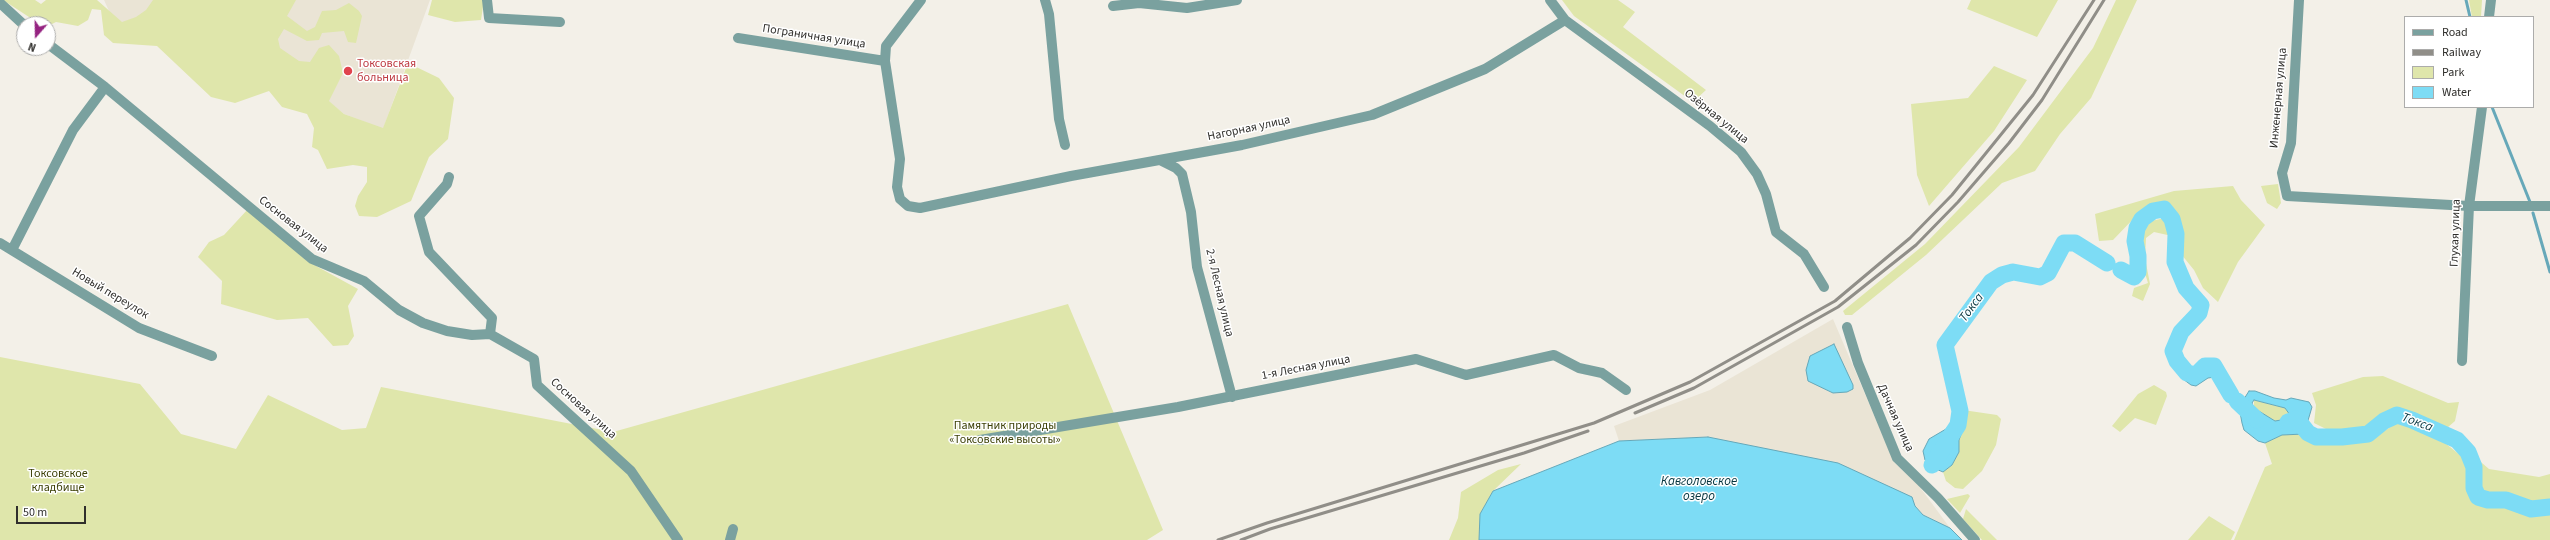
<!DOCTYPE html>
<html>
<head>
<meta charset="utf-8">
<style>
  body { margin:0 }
  #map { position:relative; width:2550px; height:540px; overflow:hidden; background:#f3f0e8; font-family:"Source Sans 3",sans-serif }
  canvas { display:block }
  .legend { position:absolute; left:2404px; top:16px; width:130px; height:92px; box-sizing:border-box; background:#fff; border:1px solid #acacab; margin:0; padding:5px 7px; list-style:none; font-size:12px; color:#302f2c }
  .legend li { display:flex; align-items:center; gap:8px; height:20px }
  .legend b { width:20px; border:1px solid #acacab }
  .north { position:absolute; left:16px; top:16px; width:40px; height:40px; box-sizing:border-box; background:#fff; border:1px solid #acacab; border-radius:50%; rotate:200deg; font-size:11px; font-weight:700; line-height:16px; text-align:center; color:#302f2c }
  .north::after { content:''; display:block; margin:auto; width:14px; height:18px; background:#952381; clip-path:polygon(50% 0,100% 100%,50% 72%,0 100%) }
  .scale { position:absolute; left:16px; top:506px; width:70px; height:18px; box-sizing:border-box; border:2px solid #302f2c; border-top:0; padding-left:5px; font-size:12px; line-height:14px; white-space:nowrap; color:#302f2c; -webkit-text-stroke:3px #fff; paint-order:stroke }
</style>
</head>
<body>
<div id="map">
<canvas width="2550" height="540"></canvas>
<ul class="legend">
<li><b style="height:5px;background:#7aa19f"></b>Road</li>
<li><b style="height:5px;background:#908e88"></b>Railway</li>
<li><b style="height:11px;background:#dfe6ab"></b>Park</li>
<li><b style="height:11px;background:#7ddcf5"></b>Water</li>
</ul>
<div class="north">N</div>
<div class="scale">50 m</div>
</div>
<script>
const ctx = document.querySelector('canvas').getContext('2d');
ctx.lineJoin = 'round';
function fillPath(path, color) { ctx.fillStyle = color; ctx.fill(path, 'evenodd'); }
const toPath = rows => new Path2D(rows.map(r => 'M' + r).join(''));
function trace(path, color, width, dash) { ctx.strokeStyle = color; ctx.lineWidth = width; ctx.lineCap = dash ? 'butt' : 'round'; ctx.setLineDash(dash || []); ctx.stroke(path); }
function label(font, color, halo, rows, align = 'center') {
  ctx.font = font + ' "Source Sans 3",sans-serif'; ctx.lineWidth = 3; ctx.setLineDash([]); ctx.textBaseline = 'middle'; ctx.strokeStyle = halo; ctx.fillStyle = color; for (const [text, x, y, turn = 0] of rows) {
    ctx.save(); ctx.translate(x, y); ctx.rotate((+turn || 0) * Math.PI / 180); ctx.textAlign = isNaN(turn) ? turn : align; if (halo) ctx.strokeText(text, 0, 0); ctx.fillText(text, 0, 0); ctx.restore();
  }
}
fillPath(toPath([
  [104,0,430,0,383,129,344,114,278,60,114,22],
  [1833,319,1894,462,1919,486,1950,528,1923,515,1915,506,1708,437,1619,441,1614,426,1710,390]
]), '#eae4d5');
fillPath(toPath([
  [3,0,35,0,41,4,46,0,97,0,122,22,136,17,146,10,153,0,296,0,287,16,307,31,315,27,322,11,336,10,349,3,359,11,362,16,356,43,348,42,344,31,322,33,319,40,307,41,284,29,278,39,280,48,299,61,310,62,319,48,329,45,339,56,343,73,329,101,344,114,383,128,408,63,439,78,454,98,448,139,429,157,411,201,377,217,359,216,355,206,358,196,367,182,367,167,353,165,327,169,318,150,312,147,314,128,307,114,282,107,269,91,235,103,211,97,157,46,113,43,104,35,101,10,92,9,88,20,78,26,56,22,48,26,29,17],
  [432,0,484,0,481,20,455,22,428,15],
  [1562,0,1618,0,1635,12,1623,27,1706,90,1693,102,1574,16],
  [1971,0,2058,0,2037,37,1967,9],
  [2116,0,2137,0,2091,98,2060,134,2035,171,2002,183,1926,255,1852,315,1845,315,1843,311,1925,244,2019,147,2093,48],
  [2469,0,2482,0,2481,17,2472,17],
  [1994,66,2027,80,1994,131,1929,206,1917,175,1911,104,1968,98],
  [2278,184,2281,203,2277,209,2267,203,2261,186],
  [2233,186,2241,200,2265,225,2238,262,2218,302,2203,288,2194,270,2181,254,2181,234,2175,218,2166,207,2138,214,2113,240,2099,241,2095,214,2174,191],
  [248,209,307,261,358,289,348,306,354,336,348,345,333,346,308,318,277,320,221,304,222,281,198,257,209,242,224,235],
  [2165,218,2171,222,2172,236,2154,232,2146,238,2145,258,2150,284,2143,301,2132,296,2134,288,2148,283,2143,267,2139,237,2144,226,2151,221],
  [1068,304,1163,530,1147,540,0,540,0,357,140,384,181,434,236,449,268,395,342,430,366,428,381,387,613,432],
  [2383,376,2448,403,2459,402,2455,421,2447,428,2397,410,2383,415,2364,430,2328,430,2314,423,2316,405,2312,393,2363,377],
  [2154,385,2166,392,2167,396,2156,425,2135,418,2120,432,2112,426,2138,394],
  [2254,400,2285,408,2290,415,2281,420,2275,421,2254,408],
  [1963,410,1997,415,2001,419,1996,445,1982,471,1963,489,1955,488,1946,481,1943,472,1952,465,1959,452,1959,440,1963,430,1958,425,1960,411],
  [2399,422,2439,438,2466,460,2475,457,2489,469,2539,477,2550,474,2550,540,2234,540,2265,467,2272,464,2265,443,2282,435,2304,434,2314,441,2343,442,2374,437],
  [1521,464,1493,491,1480,514,1479,540,1449,540,1458,518,1461,492,1498,470],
  [1968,494,1970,496,1960,513,1947,499],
  [1966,509,1997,540,1982,540,1963,519],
  [2209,516,2235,532,2231,540,2188,540]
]), '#dfe6ab');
const water = toPath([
  [1834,344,1853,385,1853,389,1847,392,1833,393,1808,381,1806,370,1810,356,1834,344],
  [2174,354,2187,373,2196,375,2205,366,2214,366,2222,376,2208,378,2196,386,2191,385,2183,379,2184,376,2173,362,2174,354],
  [2249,391,2255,391,2274,398,2286,400,2291,398,2309,402,2312,407,2304,434,2282,435,2265,443,2258,441,2244,430,2242,423,2239,407,2249,391],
  [2254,400,2285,408,2290,415,2281,420,2275,421,2254,408,2252,403,2254,400],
  [1960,411,1958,425,1963,429,1959,440,1959,452,1952,465,1943,472,1936,469,1925,460,1923,451,1929,439,1946,429,1960,411],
  [1708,437,1838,463,1912,497,1915,506,1923,515,1950,528,1962,540,1479,540,1480,514,1493,491,1619,441,1708,437]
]);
fillPath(water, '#7ddcf5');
trace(water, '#66a8b9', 1);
trace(toPath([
  [2466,0,2470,17],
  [2492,107,2530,202],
  [2533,213,2550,272]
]), '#66a8b9', 3);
trace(toPath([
  [2121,270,2134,277,2138,272,2138,256,2135,241,2137,228,2142,219,2153,211,2164,209,2172,219,2176,234,2175,262,2186,288,2201,305,2199,313,2181,332,2173,351,2177,361,2187,373,2196,375,2205,366,2214,366,2231,395],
  [2237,401,2257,420],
  [2288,422,2297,419,2308,433,2316,437,2342,437,2368,434,2384,421,2397,415,2412,420,2457,440,2468,452,2474,467,2474,488,2478,497,2488,500,2506,500,2531,509,2550,507],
  [1932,465,1958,425,1960,411,1945,345,1991,282,2002,275,2013,272,2040,277,2048,273,2064,243,2075,243,2107,263]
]), '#7ddcf5', 17);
trace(toPath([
  [487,0,489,18,560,22],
  [1045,0,1049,14,1059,119,1065,145],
  [1550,0,1565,20,1710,126,1741,152,1757,174,1766,194,1776,232,1804,254,1824,287],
  [2299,0,2291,143,2282,173,2287,196,2469,206,2550,206],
  [0,3,24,25],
  [1113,6,1139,3,1187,8,1237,0],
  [2489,17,2491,0],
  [738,38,885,61,900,159,897,187,900,199,908,206,920,208,1071,176,1242,145,1372,115,1485,69,1565,20],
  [48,44,105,87,312,259,364,281,399,310,423,323,447,331,472,335,490,334,534,359,537,385,631,471,678,540],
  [885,61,886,46,921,0],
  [1160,160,1176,168,1182,174,1191,212,1197,267,1232,397],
  [449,177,447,184,419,216,429,252,492,318,490,334],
  [0,243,139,328,212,356],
  [12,250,73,130,105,87],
  [1847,327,1858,363,1897,458,1938,498,1975,540],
  [2462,361,2469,206,2482,107],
  [980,440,1178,407,1416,359,1466,375,1554,355,1579,368,1602,373,1626,390],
  [730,540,733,529]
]), '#7aa19f', 10);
trace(toPath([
  [1635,413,1694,388,1838,307,1916,245,1958,202,2009,143,2042,100,2104,0],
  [1218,540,1267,523,1594,423,1690,382,1835,301,1910,238,1952,195,2033,95,2094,0],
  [1241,540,1270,529,1524,453,1588,431]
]), '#908e88', 3);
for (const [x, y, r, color] of [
  [348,71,5,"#e0444e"]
]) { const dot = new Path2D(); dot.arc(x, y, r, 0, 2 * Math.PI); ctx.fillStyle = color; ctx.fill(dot); trace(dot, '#fff', 1.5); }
label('12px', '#302f2c', '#fff', [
  ["Пограничная улица",814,37,9],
  ["Инженерная улица",2279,98,-85],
  ["Озёрная улица",1716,117,39],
  ["Нагорная улица",1249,129,-12],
  ["Сосновая улица",293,225,38],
  ["Глухая улица",2456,233,-88],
  ["2-я Лесная улица",1219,293,77],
  ["Новый переулок",110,294,31],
  ["1-я Лесная улица",1306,368,-11],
  ["Сосновая улица",583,409,42],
  ["Дачная улица",1895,418,66]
]);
label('12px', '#be3a42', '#fff', [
  ["Токсовская",357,64],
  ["больница",357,78]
], 'left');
label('12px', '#3d4107', '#fff', [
  ["Памятник природы",1005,426],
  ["«Токсовские высоты»",1005,440],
  ["Токсовское",58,474],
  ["кладбище",58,488]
]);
label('italic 13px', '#06353f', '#fff', [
  ["Токса",1972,308,-54],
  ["Токса",2417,423,20],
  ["Кавголовское",1699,482],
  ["озеро",1699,497]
]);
</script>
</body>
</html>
